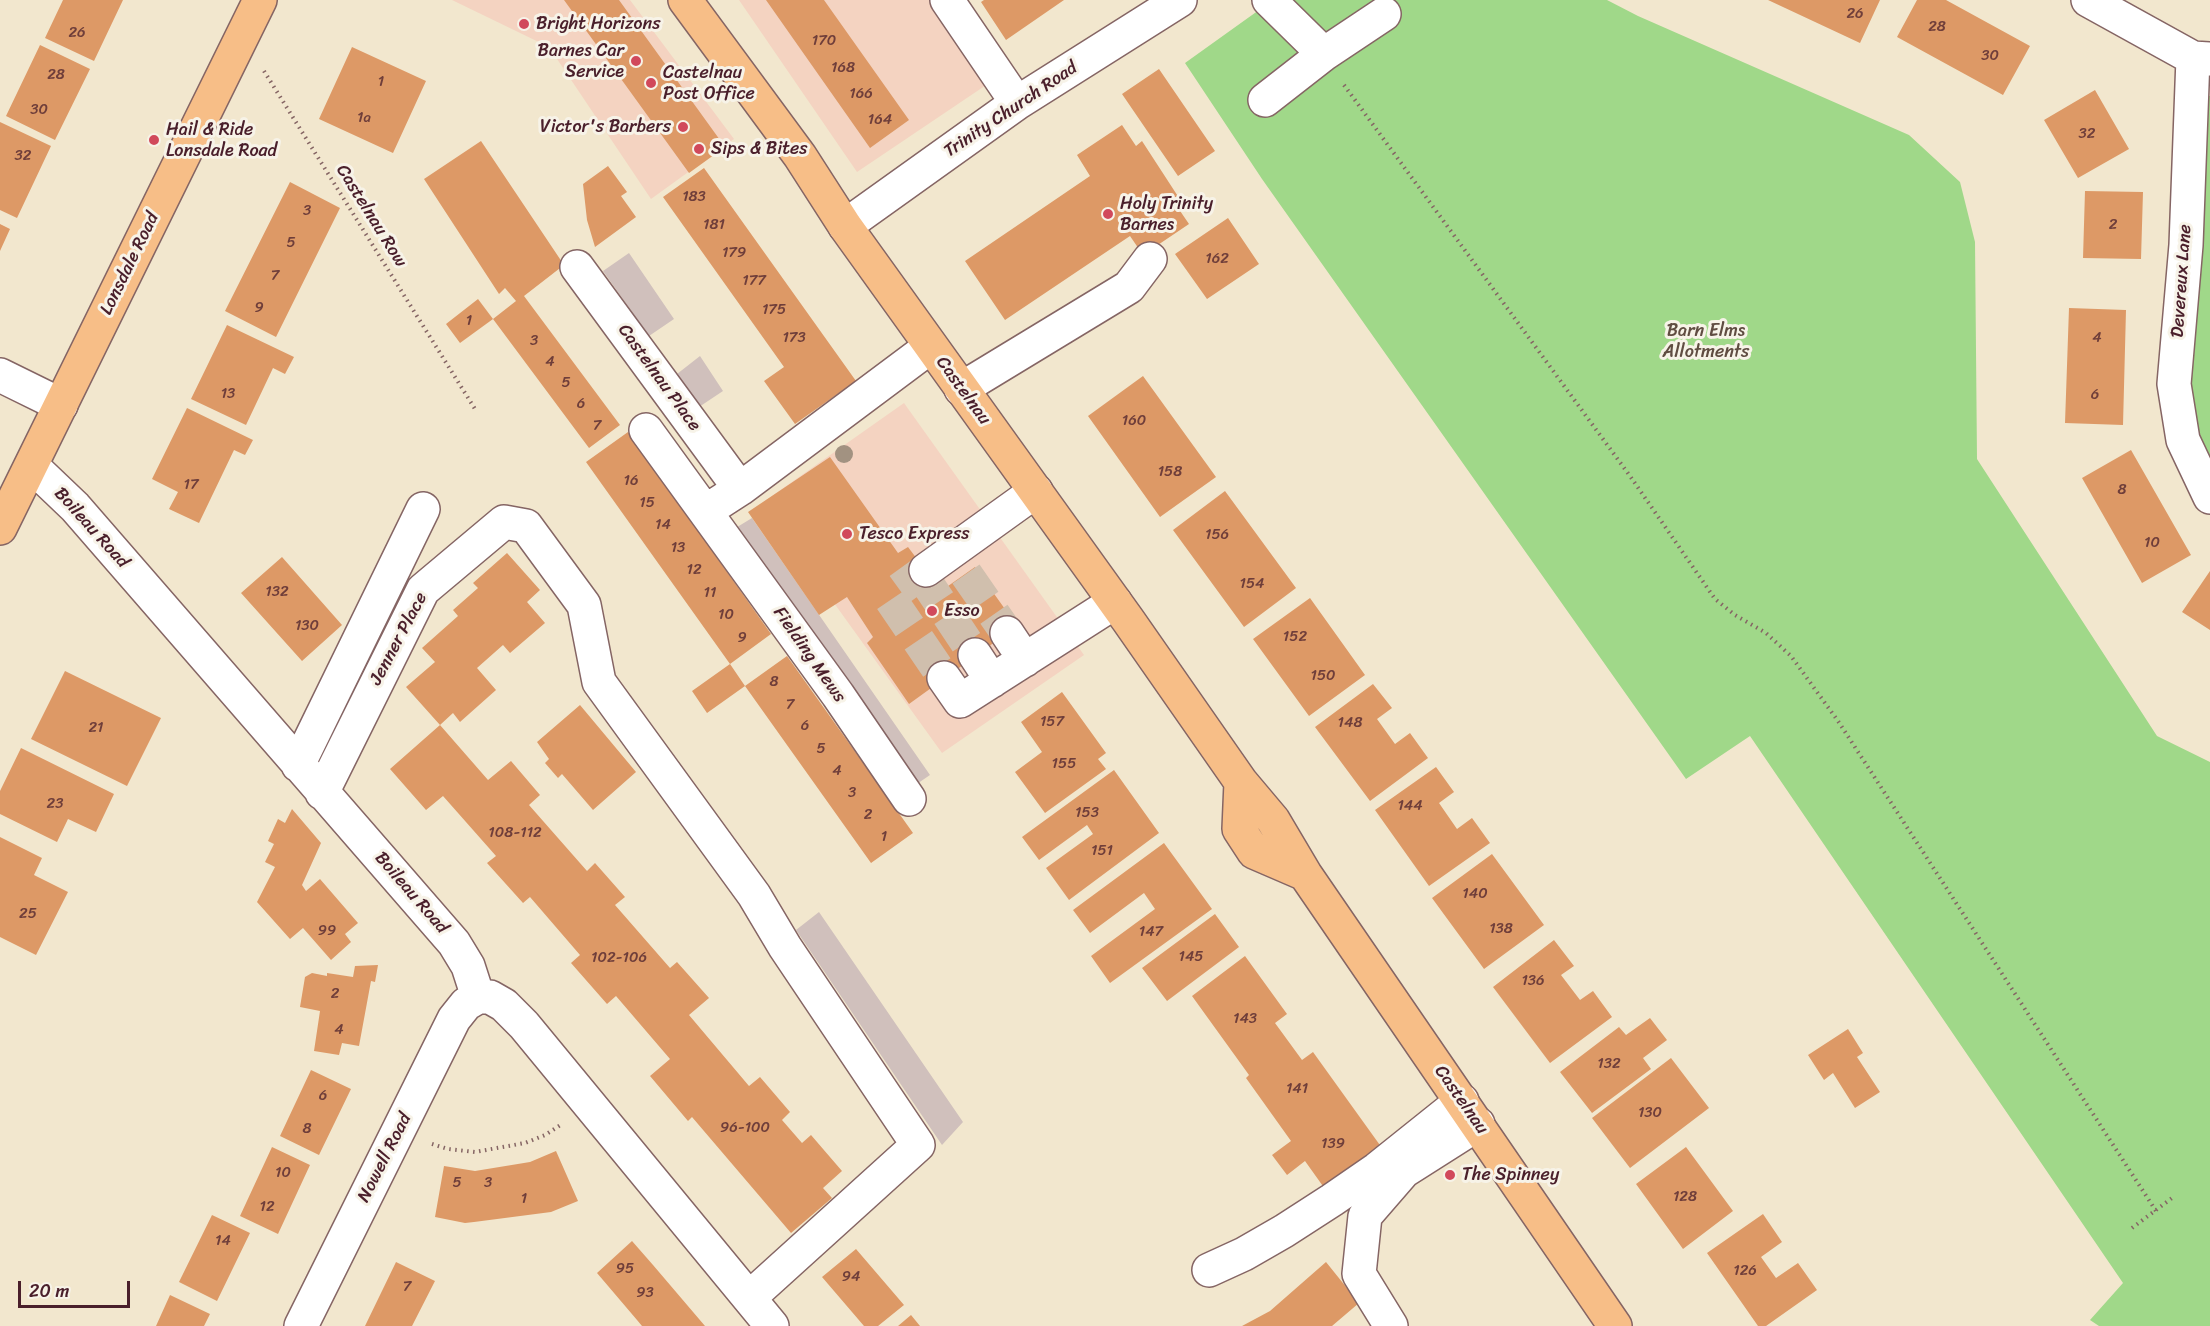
<!DOCTYPE html>
<html>
<head>
<meta charset="utf-8">
<style>
  body { margin:0 }
  #map { position:relative; width:2210px; height:1326px; overflow:hidden; background:#f2e7ce; font-family:Sriracha,sans-serif }
  canvas { display:block }
  .scale { position:absolute; left:18px; top:1281px; width:112px; height:27px; box-sizing:border-box; border:3px solid #4a1f2b; border-top:0; padding-left:8px; font-size:18px; line-height:21px; white-space:nowrap; color:#4a1f2b; -webkit-text-stroke:4px #f7f3e8; paint-order:stroke }
</style>
</head>
<body>
<div id="map">
<canvas width="2210" height="1326"></canvas>
<div class="scale">20 m</div>
</div>
<script>
const ctx = document.querySelector('canvas').getContext('2d');
ctx.lineJoin = 'round';
function fillPath(path, color) { ctx.fillStyle = color; ctx.fill(path, 'evenodd'); }
const toPath = rows => new Path2D(rows.map(r => 'M' + r).join(''));
function trace(path, color, width, dash) { ctx.strokeStyle = color; ctx.lineWidth = width; ctx.lineCap = dash ? 'butt' : 'round'; ctx.setLineDash(dash || []); ctx.stroke(path); }
function label(font, color, halo, rows, align = 'center') {
  ctx.font = font + ' Sriracha,sans-serif'; ctx.lineWidth = 6; ctx.setLineDash([]); ctx.textBaseline = 'middle'; ctx.strokeStyle = halo; ctx.fillStyle = color; for (const [text, x, y, turn = 0] of rows) {
    ctx.save(); ctx.translate(x, y); ctx.rotate((+turn || 0) * Math.PI / 180); ctx.textAlign = isNaN(turn) ? turn : align; if (halo) ctx.strokeText(text, 0, 0); ctx.fillText(text, 0, 0); ctx.restore();
  }
}
fillPath(toPath([
  [452,0,630,0,734,139,651,199,549,47],
  [739,0,954,0,1004,73,857,172],
  [904,403,1084,655,942,753,762,503]
]), '#f4d3c1');
fillPath(toPath([
  [629,253,674,319,649,336,603,271],
  [700,356,723,391,699,407,677,374],
  [752,518,930,775,908,790,729,532],
  [819,912,963,1122,942,1145,796,930]
]), '#d0c0bc');
fillPath(toPath([
  [1273,0,1607,0,1638,16,1909,135,1960,182,1975,242,1977,459,2157,736,2210,762,2210,1326,2099,1326,2090,1320,2123,1283,1750,736,1686,779,1262,179,1185,63],
  [2206,96,2210,96,2210,473,2201,461,2188,355]
]), '#a0d889');
fillPath(toPath([
  [63,0,123,0,94,61,45,38],
  [564,0,619,0,725,147,689,173],
  [766,0,824,0,909,120,870,148],
  [984,0,1064,0,1006,40,981,2],
  [1768,0,1880,0,1860,43],
  [1917,0,1946,0,2030,46,2003,95,1897,37],
  [40,45,90,69,55,140,6,116],
  [352,47,426,81,393,153,319,119],
  [1159,69,1215,151,1178,176,1122,94],
  [2095,90,2129,149,2078,178,2044,120],
  [0,122,51,146,17,218,0,210],
  [1122,125,1136,146,1142,141,1181,201,1176,205,1189,224,1143,255,1130,236,1005,320,965,261,1090,176,1077,155],
  [481,141,564,265,524,296,620,425,589,448,493,319,516,301,505,288,499,294,424,179],
  [608,166,627,192,621,196,636,217,595,247,587,220,583,184],
  [704,168,856,381,795,424,764,381,784,367,663,197],
  [290,182,340,208,276,337,225,311],
  [2085,191,2143,192,2141,259,2083,258],
  [1228,218,1259,264,1207,299,1175,254],
  [0,224,10,229,0,251],
  [478,299,493,319,460,343,446,324],
  [2069,308,2126,310,2123,425,2065,423],
  [227,325,294,357,285,374,273,368,246,425,191,399],
  [1143,376,1216,477,1160,517,1088,416],
  [187,408,253,440,245,455,234,450,199,523,169,509,178,492,152,479],
  [628,432,771,634,730,664,586,462],
  [2131,450,2191,555,2142,583,2082,478],
  [830,457,898,553,908,547,941,591,975,567,1017,626,909,704,867,643,873,637,847,597,819,615,748,512],
  [1225,491,1296,588,1244,627,1173,530],
  [507,553,540,590,527,602,545,623,510,653,503,645,477,668,496,690,460,722,453,713,440,725,488,780,511,761,540,795,529,805,587,871,595,863,625,897,615,905,670,968,677,962,709,998,689,1015,749,1086,760,1077,790,1112,782,1120,802,1143,811,1135,842,1171,823,1188,832,1198,791,1233,692,1117,688,1121,650,1076,670,1059,616,996,607,1004,571,963,580,955,530,897,523,903,487,863,496,856,443,796,426,810,390,769,440,725,406,687,435,662,422,648,458,616,453,610,478,588,473,583],
  [282,557,342,625,302,661,241,593],
  [2210,571,2210,630,2182,612],
  [1310,598,1365,675,1309,716,1253,639],
  [787,656,913,833,871,863,745,686],
  [730,664,745,686,707,713,692,691],
  [65,671,161,718,127,786,31,739],
  [1373,684,1392,708,1377,719,1395,744,1410,733,1428,758,1370,801,1315,727],
  [1062,692,1106,753,1098,759,1106,769,1045,813,1015,772,1042,752,1021,722],
  [580,705,636,772,593,810,562,774,558,778,545,763,549,759,537,742],
  [21,748,114,794,96,832,68,819,57,842,0,814,0,791],
  [1436,767,1454,792,1439,803,1457,829,1472,818,1490,843,1429,886,1375,810],
  [1114,770,1159,833,1069,900,1046,868,1093,834,1087,825,1039,860,1022,837],
  [292,809,321,843,302,885,306,891,320,879,358,923,345,934,351,942,331,960,303,928,290,939,257,902,275,867,265,862,274,844,268,841,278,819,285,823],
  [0,837,42,858,34,875,68,892,36,955,0,937],
  [1164,843,1212,909,1110,983,1091,956,1155,909,1144,893,1090,933,1073,910],
  [1492,854,1544,925,1484,969,1432,898],
  [1215,914,1239,947,1167,1001,1142,968],
  [1554,940,1574,966,1561,975,1580,1000,1593,991,1612,1017,1550,1063,1493,987],
  [1245,956,1287,1014,1275,1023,1302,1060,1313,1052,1382,1148,1325,1189,1305,1161,1287,1175,1272,1155,1291,1141,1246,1078,1249,1075,1192,996],
  [378,965,375,982,371,981,359,1046,342,1043,339,1055,314,1051,320,1011,300,1007,305,977,312,973,327,976,327,973,353,977,355,966],
  [1650,1018,1667,1040,1643,1058,1651,1069,1592,1113,1560,1072,1619,1027,1626,1035],
  [1848,1029,1863,1053,1857,1057,1880,1092,1855,1108,1833,1073,1824,1080,1808,1055],
  [1671,1058,1709,1108,1630,1168,1592,1118],
  [311,1070,351,1089,319,1155,280,1136],
  [272,1147,310,1165,278,1234,240,1216],
  [1686,1147,1733,1211,1683,1249,1636,1184],
  [556,1151,578,1201,551,1212,474,1222,465,1223,435,1217,444,1166,475,1171,530,1162],
  [1763,1214,1782,1242,1761,1257,1776,1278,1798,1263,1817,1290,1766,1326,1758,1326,1707,1253],
  [212,1215,250,1233,217,1301,179,1282],
  [632,1241,653,1265,705,1326,642,1326,637,1320,597,1273],
  [856,1249,904,1305,878,1326,864,1326,822,1277],
  [396,1262,435,1281,412,1326,365,1326],
  [1326,1262,1359,1303,1332,1326,1242,1326,1270,1311],
  [170,1295,210,1314,204,1326,156,1326],
  [911,1315,920,1326,898,1326]
]), '#d96');
trace(toPath([
  [926,570,889,597,944,678],
  [921,574,975,655],
  [966,574,1007,633]
]), '#d0bfad', 33, [33, 16]);
const minor = toPath([
  [947,0,1017,103],
  [1269,0,1324,54],
  [2088,0,2193,58,2210,59],
  [2193,58,2186,245,2174,384,2183,440,2210,497],
  [1265,100,1324,54,1384,14],
  [845,226,1017,103,1180,0],
  [577,267,740,489],
  [0,375,61,405],
  [961,389,1129,287,1150,259],
  [646,430,838,695,909,799],
  [32,466,75,507,454,943,468,966,478,997,490,997,504,1005,524,1025,772,1326],
  [706,511,740,489,930,347],
  [926,570,1036,491],
  [1007,633,1025,660],
  [975,655,992,681],
  [944,678,960,701,1115,602],
  [298,765,423,509],
  [322,793,423,590,504,522,526,526,584,605,599,682,754,895,785,947,918,1145,749,1298],
  [1209,1270,1244,1254,1284,1231,1332,1200,1377,1169,1462,1101],
  [301,1326,454,1019,466,1004,478,997],
  [1391,1326,1359,1274,1365,1216,1404,1171,1478,1124]
]);
const major = toPath([
  [685,0,800,156,845,226,1128,620,1241,782,1273,820,1305,874,1615,1326],
  [0,528,260,0],
  [1241,782,1239,829,1254,852,1305,874]
]);
trace(minor, '#856564', 36);
trace(major, '#856564', 36);
trace(toPath([
  [264,71,475,409],
  [1344,85,1630,476,1715,599,1735,615,1766,633,1791,656,1838,721,2156,1211],
  [432,1144,448,1149,475,1152,525,1143,545,1135,562,1124],
  [2132,1228,2172,1198]
]), '#856564', 4, [1.5, 4.5]);
trace(minor, '#fff', 33);
trace(major, '#f7be87', 33);
ctx.fillStyle = '#a29281';
for (const [x, y] of [
  [844,454]
]) { ctx.beginPath(); ctx.arc(x, y, 9, 0, 2 * Math.PI); ctx.fill(); }
for (const [x, y, r, color] of [
  [524,24,6,"#d1495b"],
  [636,61,6,"#d1495b"],
  [651,83,6,"#d1495b"],
  [683,127,6,"#d1495b"],
  [154,140,6,"#d1495b"],
  [699,149,6,"#d1495b"],
  [1108,214,6,"#d1495b"],
  [847,534,6,"#d1495b"],
  [932,611,6,"#d1495b"],
  [1450,1175,6,"#d1495b"]
]) { const dot = new Path2D(); dot.arc(x, y, r, 0, 2 * Math.PI); ctx.fillStyle = color; ctx.fill(dot); trace(dot, '#f7f3e8', 2); }
label('15px', '#6f3e3a', null, [
  ["26",1855,14],
  ["28",1937,27],
  ["26",77,33],
  ["170",824,41],
  ["30",1990,56],
  ["168",843,68],
  ["28",56,75],
  ["1",381,82],
  ["166",861,94],
  ["30",39,110],
  ["1a",364,118],
  ["164",880,120],
  ["32",2087,134],
  ["32",23,156],
  ["183",694,197],
  ["3",307,211],
  ["181",714,225],
  ["2",2113,225],
  ["5",291,243],
  ["179",734,253],
  ["162",1217,259],
  ["7",275,276],
  ["177",754,281],
  ["9",259,308],
  ["175",774,310],
  ["1",469,321],
  ["173",794,338],
  ["4",2097,338],
  ["3",534,341],
  ["4",550,362],
  ["5",566,383],
  ["13",228,394],
  ["6",2095,395],
  ["6",581,404],
  ["160",1134,421],
  ["7",597,426],
  ["158",1170,472],
  ["16",631,481],
  ["17",191,485],
  ["8",2122,490],
  ["15",647,503],
  ["14",663,525],
  ["156",1217,535],
  ["10",2152,543],
  ["13",678,548],
  ["12",694,570],
  ["154",1252,584],
  ["132",277,592],
  ["11",710,593],
  ["10",726,615],
  ["130",307,626],
  ["152",1295,637],
  ["9",742,638],
  ["150",1323,676],
  ["8",774,682],
  ["7",790,705],
  ["157",1052,722],
  ["148",1350,723],
  ["6",805,726],
  ["21",96,728],
  ["5",821,749],
  ["155",1064,764],
  ["4",837,771],
  ["3",852,793],
  ["23",55,804],
  ["144",1410,806],
  ["153",1087,813],
  ["2",868,815],
  ["108-112",515,833],
  ["1",884,837],
  ["151",1102,851],
  ["140",1475,894],
  ["25",28,914],
  ["138",1501,929],
  ["99",327,931],
  ["147",1151,932],
  ["145",1191,957],
  ["102-106",619,958],
  ["136",1533,981],
  ["2",335,994],
  ["143",1245,1019],
  ["4",339,1030],
  ["132",1609,1064],
  ["141",1297,1089],
  ["6",323,1096],
  ["130",1650,1113],
  ["96-100",745,1128],
  ["8",307,1129],
  ["139",1333,1144],
  ["10",283,1173],
  ["5",457,1183],
  ["3",488,1183],
  ["128",1685,1197],
  ["1",524,1199],
  ["12",267,1207],
  ["14",223,1241],
  ["95",625,1269],
  ["126",1745,1271],
  ["94",851,1277],
  ["7",407,1287],
  ["93",645,1293]
]);
label('18px', '#4a1f2b', '#f7f3e8', [
  ["Bright Horizons",536,24],
  ["Barnes Car",624,51,"right"],
  ["Service",624,72,"right"],
  ["Castelnau",663,73],
  ["Post Office",663,94],
  ["Victor's Barbers",671,127,"right"],
  ["Hail & Ride",166,130],
  ["Lonsdale Road",166,151],
  ["Sips & Bites",711,149],
  ["Holy Trinity",1120,204],
  ["Barnes",1120,225],
  ["Tesco Express",859,534],
  ["Esso",944,611],
  ["The Spinney",1462,1175]
], 'left');
label('18px', '#4a1f2b', '#f7f3e8', [
  ["Trinity Church Road",1011,110,-34],
  ["Castelnau Row",371,216,58],
  ["Lonsdale Road",130,264,-64],
  ["Devereux Lane",2182,281,-86],
  ["Castelnau Place",659,378,54],
  ["Castelnau",963,391,54],
  ["Boileau Road",91,528,48],
  ["Jenner Place",399,639,-62],
  ["Fielding Mews",809,655,55],
  ["Boileau Road",411,893,49],
  ["Castelnau",1461,1100,55],
  ["Nowell Road",385,1158,-63]
]);
label('18px', '#604d42', '#f7f3e8', [
  ["Barn Elms",1706,331],
  ["Allotments",1706,352]
]);
</script>
</body>
</html>
